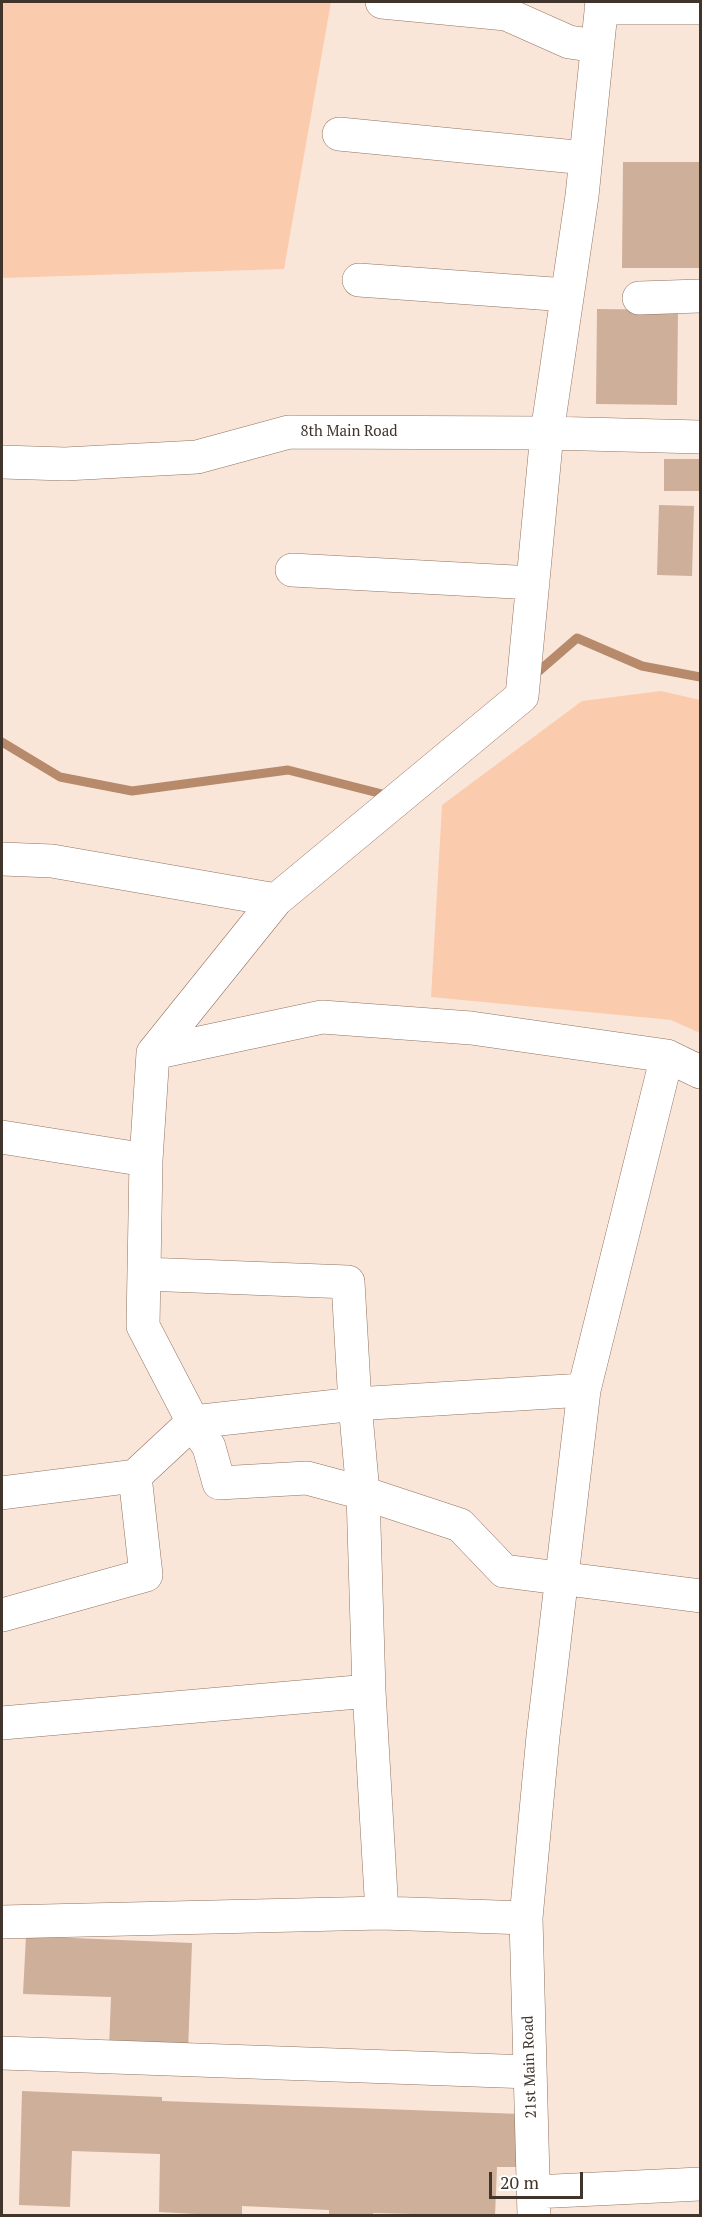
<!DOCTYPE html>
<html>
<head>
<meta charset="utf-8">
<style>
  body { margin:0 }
  #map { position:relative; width:702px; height:2217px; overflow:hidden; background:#fae6d9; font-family:"PT Serif",serif }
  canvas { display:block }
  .frame { position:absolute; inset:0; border:3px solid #40342b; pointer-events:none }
  .scale { position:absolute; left:489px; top:2172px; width:94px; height:27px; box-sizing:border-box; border:3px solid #40342b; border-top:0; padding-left:8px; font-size:18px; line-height:21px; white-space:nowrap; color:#40342b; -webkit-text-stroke:4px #fff; paint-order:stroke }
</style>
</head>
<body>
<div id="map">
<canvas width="702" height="2217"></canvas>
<div class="frame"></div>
<div class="scale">20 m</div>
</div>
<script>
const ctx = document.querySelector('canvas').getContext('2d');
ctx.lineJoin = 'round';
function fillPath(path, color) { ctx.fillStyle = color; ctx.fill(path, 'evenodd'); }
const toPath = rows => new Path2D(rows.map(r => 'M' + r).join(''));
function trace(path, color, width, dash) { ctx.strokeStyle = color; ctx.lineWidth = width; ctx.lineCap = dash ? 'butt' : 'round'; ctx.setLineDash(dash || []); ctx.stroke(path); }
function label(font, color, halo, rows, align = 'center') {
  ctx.font = font + ' "PT Serif",serif'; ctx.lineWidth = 6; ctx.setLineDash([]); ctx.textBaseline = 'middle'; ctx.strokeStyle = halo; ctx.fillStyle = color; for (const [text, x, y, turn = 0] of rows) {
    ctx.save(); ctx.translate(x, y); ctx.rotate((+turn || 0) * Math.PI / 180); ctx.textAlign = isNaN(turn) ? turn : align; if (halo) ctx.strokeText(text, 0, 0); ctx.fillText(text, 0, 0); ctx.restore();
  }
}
fillPath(toPath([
  [2,2,331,2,284,269,2,278],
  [661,691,700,700,700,1033,671,1020,431,997,442,805,582,701]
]), '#faccad');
trace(toPath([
  [532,677,577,638,642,666,700,677],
  [2,742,60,777,132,791,288,770,390,796]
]), '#b68a6b', 9);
fillPath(toPath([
  [623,162,700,162,700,268,622,268],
  [597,309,678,310,677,405,596,404],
  [664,459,700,459,700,491,664,491],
  [659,505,694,506,692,576,657,575],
  [26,1936,192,1943,188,2052,109,2049,111,1997,23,1994],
  [22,2091,162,2097,162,2101,521,2114,520,2167,497,2167,495,2216,373,2213,373,2216,329,2216,329,2210,242,2206,242,2216,233,2216,159,2212,160,2154,72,2151,70,2207,19,2205]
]), '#ceaf99');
const minor = toPath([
  [382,2,506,14,569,42,597,46],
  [601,8,700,8],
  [339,134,586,158],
  [359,280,567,295],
  [639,298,700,296],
  [2,462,65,464,197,457,289,432,547,433,700,437],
  [292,570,533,583],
  [2,859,52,861,276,900],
  [153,1053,322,1017,471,1028,667,1056,700,1072],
  [2,1137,146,1160],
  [144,1274,348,1282,355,1404,363,1493,460,1525,504,1571,700,1596],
  [584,1390,355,1404,193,1422,143,1326,146,1160,153,1053,276,900,522,696,547,433,582,196,602,2],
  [2,1493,135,1476,193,1422,209,1447,219,1483,307,1478,363,1493,369,1691,382,1913],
  [2,1615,146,1575,135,1476],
  [2,1723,369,1691],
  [2,1922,382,1913,526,1918],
  [2,2053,530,2072],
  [534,2192,700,2184],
  [534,2216,526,1918,543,1736,584,1390,667,1056]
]);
trace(minor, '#91735f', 34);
trace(minor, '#fff', 33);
label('15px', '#40342b', '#fff', [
  ["8th Main Road",349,432],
  ["21st Main Road",530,2067,-92]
]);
</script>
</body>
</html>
